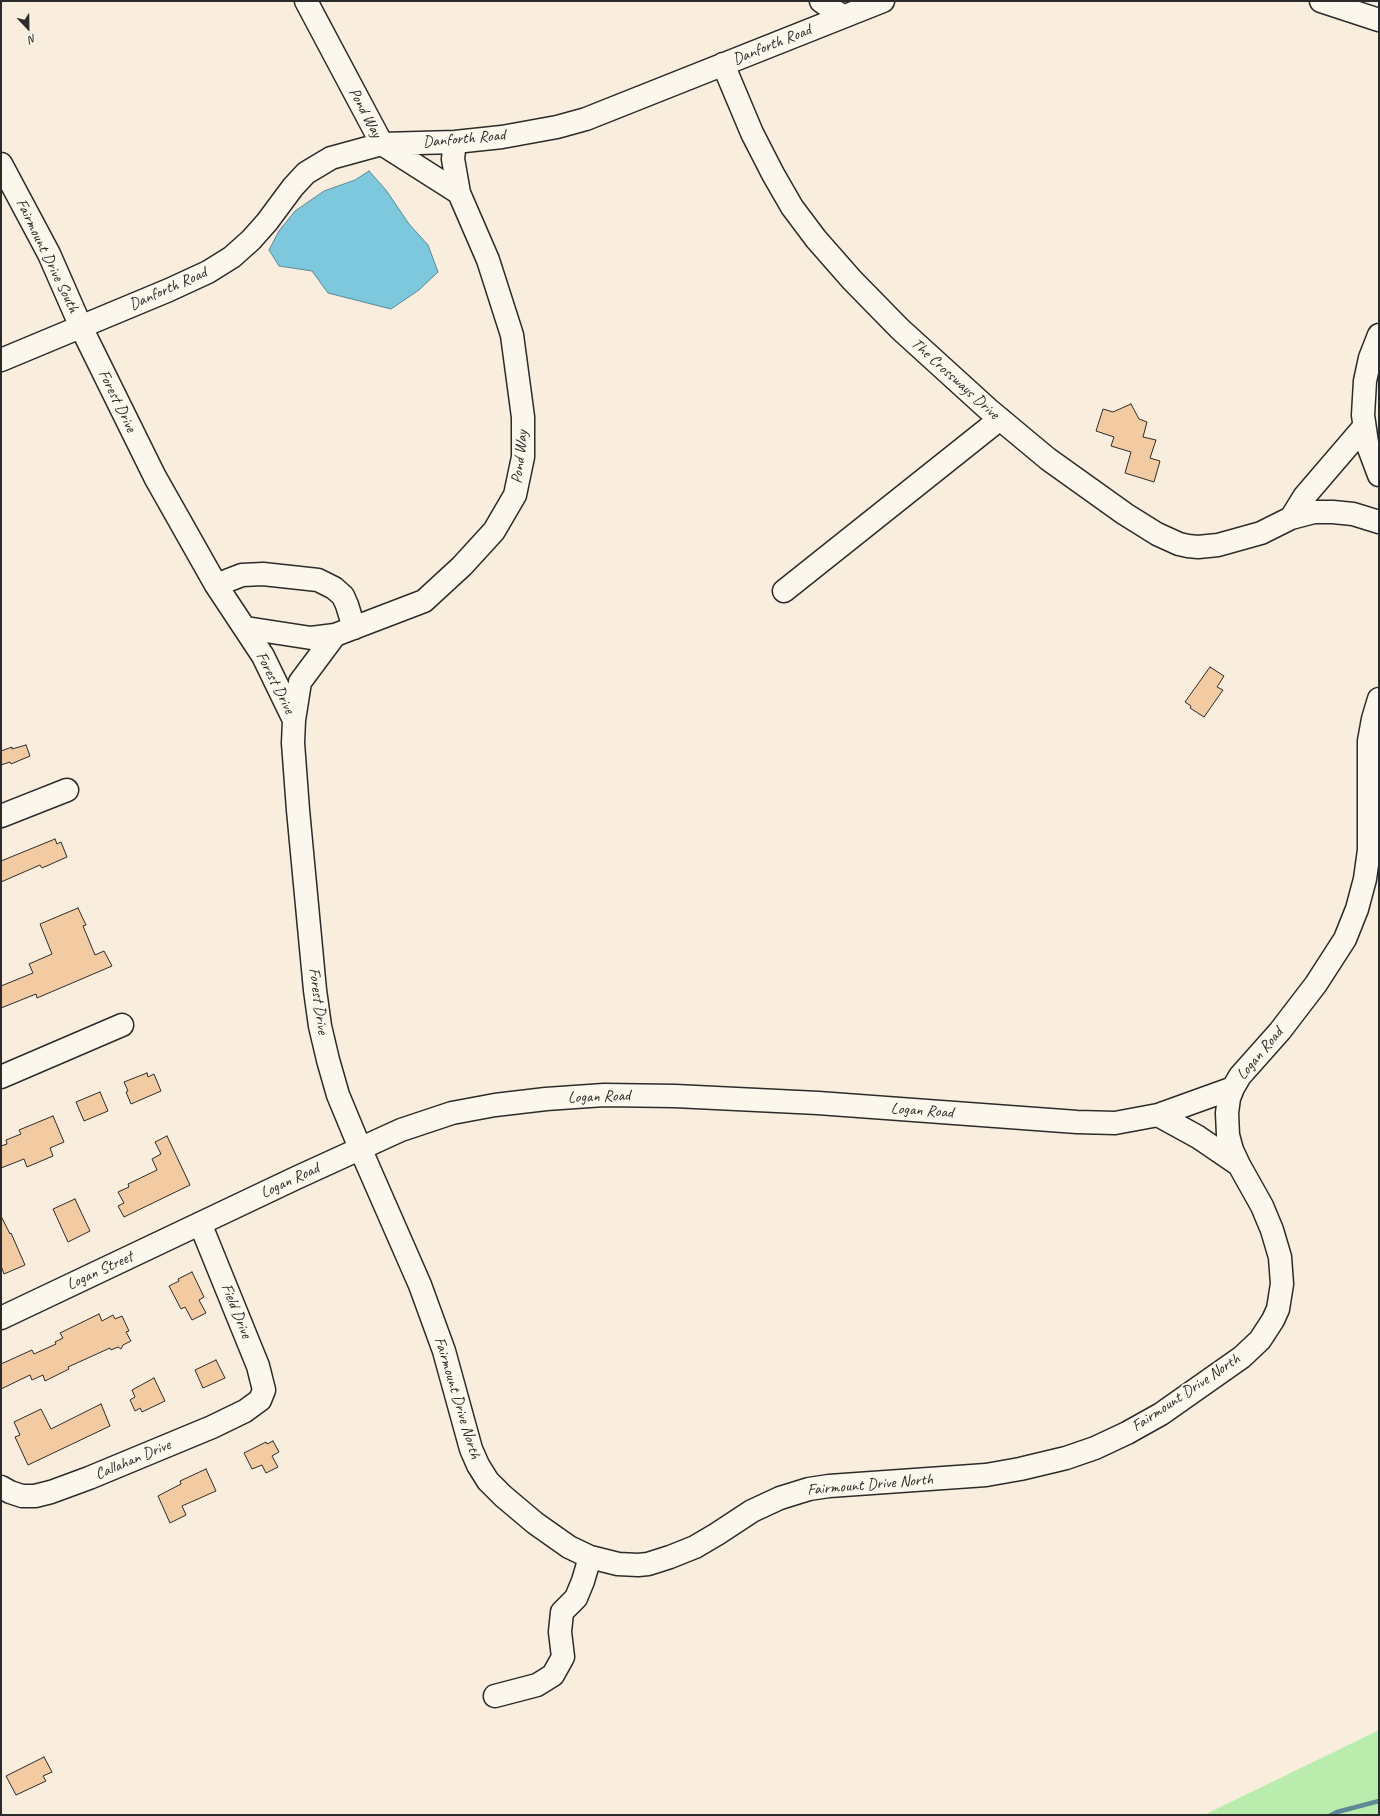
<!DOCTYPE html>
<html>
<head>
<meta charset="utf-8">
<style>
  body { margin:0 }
  #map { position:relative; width:1380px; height:1816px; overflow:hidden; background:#f9eedd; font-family:Caveat,sans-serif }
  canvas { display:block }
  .frame { position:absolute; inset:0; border:2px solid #2b2b2b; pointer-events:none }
  .north { position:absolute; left:8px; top:8px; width:40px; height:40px; -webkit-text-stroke:3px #fbf7ec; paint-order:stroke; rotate:158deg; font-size:11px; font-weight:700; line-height:16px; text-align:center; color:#2b2b2b }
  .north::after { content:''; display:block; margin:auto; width:14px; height:18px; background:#2b2b2b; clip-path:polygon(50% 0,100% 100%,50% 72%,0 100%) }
</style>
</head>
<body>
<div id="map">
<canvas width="1380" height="1816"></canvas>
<div class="frame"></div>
<div class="north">N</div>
</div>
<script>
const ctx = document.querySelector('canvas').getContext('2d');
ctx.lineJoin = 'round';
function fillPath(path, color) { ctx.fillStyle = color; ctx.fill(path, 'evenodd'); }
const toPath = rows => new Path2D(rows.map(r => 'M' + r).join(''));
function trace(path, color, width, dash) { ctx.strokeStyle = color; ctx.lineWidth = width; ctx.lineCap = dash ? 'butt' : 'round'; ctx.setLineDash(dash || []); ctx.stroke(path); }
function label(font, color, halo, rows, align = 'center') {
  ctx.font = font + ' Caveat,sans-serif'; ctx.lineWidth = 4; ctx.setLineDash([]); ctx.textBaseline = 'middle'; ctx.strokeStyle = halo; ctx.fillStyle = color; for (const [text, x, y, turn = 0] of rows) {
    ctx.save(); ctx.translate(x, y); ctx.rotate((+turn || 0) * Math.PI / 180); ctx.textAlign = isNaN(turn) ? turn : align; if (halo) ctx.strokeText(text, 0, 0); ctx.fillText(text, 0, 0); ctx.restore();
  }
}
fillPath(toPath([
  [1379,1730,1379,1815,1204,1815]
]), '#baedad');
const water = toPath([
  [369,171,386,190,409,224,428,245,438,272,419,290,391,309,328,293,312,271,279,266,269,250,279,231,295,211,324,191,355,180,369,171]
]);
fillPath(water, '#7dc8dc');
trace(water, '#5c8995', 1);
trace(toPath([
  [1331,1815,1337,1812,1379,1801]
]), '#5c8995', 4.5);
const building = toPath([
  [1131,404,1139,419,1147,422,1143,437,1156,440,1150,458,1160,461,1154,482,1125,473,1131,452,1111,446,1114,437,1096,431,1103,409,1113,412,1131,404],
  [1210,667,1224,676,1217,687,1223,690,1204,717,1190,708,1191,706,1185,702,1210,667],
  [26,745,30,756,11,764,10,762,1,765,1,751,12,747,12,749,26,745],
  [55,839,57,844,61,842,67,857,42,868,40,865,1,882,1,861,55,839],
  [78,908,86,925,83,926,95,955,104,951,112,966,37,998,36,994,1,1008,1,986,33,973,29,964,52,954,40,924,78,908],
  [147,1073,148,1077,154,1074,161,1091,131,1104,126,1092,128,1091,124,1082,147,1073],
  [100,1092,108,1111,84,1121,76,1102,100,1092],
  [53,1116,64,1142,50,1148,53,1156,27,1167,24,1159,1,1168,1,1146,7,1144,6,1140,21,1134,19,1130,53,1116],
  [167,1136,190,1185,124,1217,118,1206,124,1203,118,1192,129,1187,128,1184,157,1170,152,1159,161,1154,155,1142,167,1136],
  [75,1199,90,1231,68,1242,53,1209,75,1199],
  [1,1216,10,1234,11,1233,25,1265,4,1274,1,1266,1,1216],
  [192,1272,204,1297,199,1300,206,1313,192,1320,185,1307,181,1309,169,1286,179,1281,178,1279,192,1272],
  [99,1314,102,1321,113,1315,115,1319,122,1316,129,1331,126,1332,131,1341,123,1345,121,1349,118,1347,111,1350,110,1348,68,1367,69,1369,45,1381,43,1375,32,1380,30,1375,1,1389,1,1364,32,1350,34,1354,56,1344,55,1342,63,1338,60,1333,99,1314],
  [216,1360,225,1378,203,1388,195,1370,216,1360],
  [154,1378,165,1401,142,1412,140,1408,135,1411,130,1400,135,1397,132,1390,154,1378],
  [101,1404,110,1426,28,1465,15,1437,20,1435,14,1422,41,1409,51,1429,101,1404],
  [273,1441,279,1452,272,1456,278,1467,266,1473,262,1465,252,1469,244,1453,266,1442,267,1444,273,1441],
  [206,1469,216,1491,182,1506,186,1515,170,1523,158,1496,181,1484,180,1481,206,1469],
  [44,1757,52,1772,43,1776,46,1781,16,1795,6,1776,44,1757]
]);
fillPath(building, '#f3cba3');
trace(building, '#2b2b2b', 1);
const minor = toPath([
  [821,1,842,16],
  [1321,1,1379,20],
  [723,64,752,133,773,174,792,207,816,239,852,280,900,329,988,409,1048,459,1125,514,1157,534,1179,544,1188,546,1198,547,1218,545,1261,533,1291,518,1304,497,1364,427],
  [455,142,453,159,459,193],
  [1,164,49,254,81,327,155,477,216,585,263,656,294,720,293,743,298,810,315,990,320,1026,328,1060,338,1095,360,1148,420,1285,444,1351,471,1449,478,1465,488,1481,503,1496,535,1523,569,1547,590,1557,618,1564,638,1565,648,1564,670,1557,695,1547,717,1534,752,1511,780,1498,809,1489,829,1486,986,1475,1020,1469,1066,1458,1095,1448,1127,1433,1161,1414,1242,1357,1260,1340,1273,1320,1278,1309,1282,1284,1280,1257,1272,1230,1262,1206,1239,1165,1198,1137,1158,1115],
  [1379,335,1370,358,1365,381,1363,415,1367,443,1379,475],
  [1,360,169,290,208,272,232,257,251,240,267,222,293,187,306,173,331,158,382,144,455,142,502,137,557,127,586,119,883,1],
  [1291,518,1314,512,1333,512,1353,514,1379,522],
  [216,585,242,575,263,574,318,580,334,588,343,596,347,605,354,628],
  [784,591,1000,419],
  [246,628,311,638,335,635,424,601,462,566,494,531,515,495,523,457,523,417,512,335,488,260,459,193,382,144,306,1],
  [294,720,300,682,335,635],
  [1,816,67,790],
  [1,1077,122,1025],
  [1233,1088,1229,1098,1227,1113,1228,1135,1232,1150,1239,1165],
  [1,1318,296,1178,401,1130,452,1113,495,1105,546,1099,604,1095,675,1096,818,1103,1077,1122,1115,1123,1158,1115,1233,1088,1240,1076,1280,1031,1316,984,1345,939,1357,909,1365,879,1369,850,1369,741,1373,719,1379,699],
  [1,1487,10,1492,22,1496,35,1496,51,1492,89,1478,212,1427,245,1411,260,1400,264,1390,258,1366,204,1233,199,1224],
  [495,1696,537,1685,553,1675,563,1657,560,1632,562,1612,576,1598,583,1581,590,1557]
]);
trace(minor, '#2b2b2b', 25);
trace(minor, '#fbf7ec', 22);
label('16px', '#2b2b2b', '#fbf7ec', [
  ["Danforth Road",772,45,-22],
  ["Pond Way",365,113,62],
  ["Danforth Road",464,139,-5],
  ["Fairmount Drive South",47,256,64],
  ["Danforth Road",168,289,-24],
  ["The Crossways Drive",955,379,42],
  ["Forest Drive",117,401,64],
  ["Pond Way",520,457,-84],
  ["Forest Drive",275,683,63],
  ["Forest Drive",318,1001,82],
  ["Logan Road",1260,1054,-50],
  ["Logan Road",599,1097,-2],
  ["Logan Road",922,1111,4],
  ["Logan Road",290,1181,-25],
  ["Logan Street",100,1271,-25],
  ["Field Drive",236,1311,68],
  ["Fairmount Drive North",1186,1393,-34],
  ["Fairmount Drive North",457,1398,73],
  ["Callahan Drive",133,1460,-23],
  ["Fairmount Drive North",870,1485,-5]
]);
</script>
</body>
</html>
